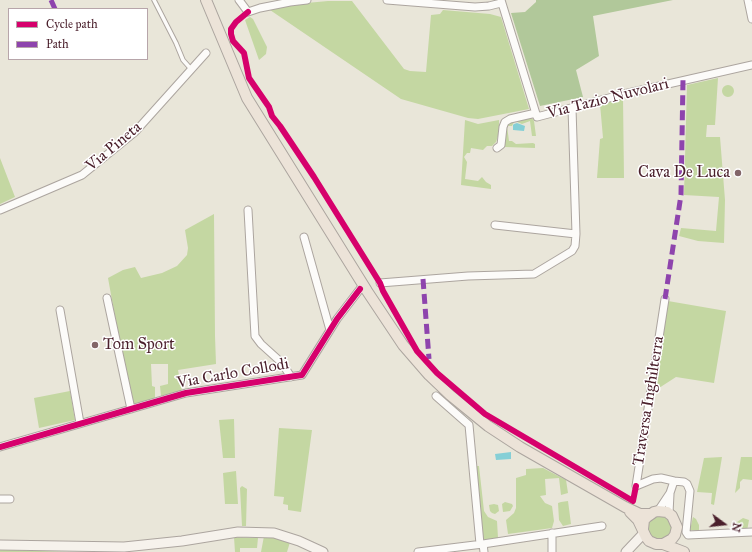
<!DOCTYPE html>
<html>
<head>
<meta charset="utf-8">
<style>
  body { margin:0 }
  #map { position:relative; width:752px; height:552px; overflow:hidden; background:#e9e6d9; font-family:"IM FELL Great Primer",serif }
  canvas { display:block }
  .legend { position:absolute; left:8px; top:8px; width:140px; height:52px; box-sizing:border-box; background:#fff; border:1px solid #b7a5aa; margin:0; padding:5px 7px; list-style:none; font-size:12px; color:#4a1f2b }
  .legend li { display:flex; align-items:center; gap:8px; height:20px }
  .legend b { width:20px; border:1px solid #b7a5aa }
  .north { position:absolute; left:704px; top:504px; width:40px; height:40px; -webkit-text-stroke:3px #fff; paint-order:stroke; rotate:105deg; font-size:11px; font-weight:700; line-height:16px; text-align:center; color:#4a1f2b }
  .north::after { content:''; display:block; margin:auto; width:14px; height:18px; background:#4a1f2b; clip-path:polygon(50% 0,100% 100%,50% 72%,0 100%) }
</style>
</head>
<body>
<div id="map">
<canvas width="752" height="552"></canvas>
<ul class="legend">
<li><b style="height:5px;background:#d6006c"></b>Cycle path</li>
<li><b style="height:5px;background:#8e44ad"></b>Path</li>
</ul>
<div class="north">N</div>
</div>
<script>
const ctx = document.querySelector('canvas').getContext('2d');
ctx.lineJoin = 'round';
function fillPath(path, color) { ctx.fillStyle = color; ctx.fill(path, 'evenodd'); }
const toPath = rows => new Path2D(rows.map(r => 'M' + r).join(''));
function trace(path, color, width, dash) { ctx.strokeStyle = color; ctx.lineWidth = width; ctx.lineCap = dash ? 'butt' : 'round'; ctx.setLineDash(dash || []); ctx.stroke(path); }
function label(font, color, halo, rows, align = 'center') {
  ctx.font = font + ' "IM FELL Great Primer",serif'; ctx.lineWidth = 3; ctx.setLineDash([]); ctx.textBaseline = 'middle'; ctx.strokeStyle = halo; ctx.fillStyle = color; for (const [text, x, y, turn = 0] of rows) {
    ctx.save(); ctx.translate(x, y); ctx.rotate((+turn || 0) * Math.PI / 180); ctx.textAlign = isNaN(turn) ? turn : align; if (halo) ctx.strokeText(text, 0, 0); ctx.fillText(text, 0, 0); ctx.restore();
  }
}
fillPath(toPath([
  [328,1,352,1,404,69,410,71,426,72,431,15,440,14,443,10,490,14,501,17,529,109,478,119,468,118,401,99,270,10,285,5],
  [250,17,253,19,267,47,266,54,259,60,245,20],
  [718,78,715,125,707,125,706,137,720,137,725,200,724,243,698,241,679,236,681,228,716,231,719,197,684,195,687,85],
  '722 91a6 6 0 1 1 12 0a6 6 0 1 1-12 0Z',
  [623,98,624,178,597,178,600,139,603,138,600,104],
  [532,118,534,121,536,136,532,136,530,121,522,124,517,122,514,122,512,126,507,126,509,141,512,141,516,144,533,143,535,144,535,148,505,147,505,127,510,122],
  [465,120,478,124,499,120,499,133,496,142,492,146,487,146,483,150,471,148,470,153,467,153,464,157,467,162,465,179,478,181,482,177,486,182,491,185,491,189,461,185],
  [0,158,15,197,0,204],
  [214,214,215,336,216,364,178,370,182,391,161,396,160,386,168,384,168,364,151,364,152,386,155,387,155,398,131,405,108,278,123,270,135,267,141,278,162,273,177,266,187,255,188,248,185,230],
  [668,301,726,311,714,383,676,377,659,388,655,388],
  [70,391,75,420,39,428,34,398],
  [234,419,235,458,223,458,219,420],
  [279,428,312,430,301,512,288,510,288,505,283,504,284,497,274,496],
  [722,457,714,505,711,504,712,493,697,492,704,458],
  [741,457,752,457,752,480,743,479,740,482,740,488,735,493],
  [476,466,479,466,484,511,488,517,497,521,498,538,483,540],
  [543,468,566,480,568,493,561,495,559,478,545,479,546,495,540,496,545,503,552,506,554,521,552,528,508,534,506,520,514,513,516,508,516,478,526,475,526,469],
  [236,471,238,504,225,504,223,473],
  [242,486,247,489,246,526,242,526,240,488],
  [568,501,571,524,563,526,559,520,558,503,561,502],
  [505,502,512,504,513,506,510,511,503,512,502,504],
  [494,504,498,505,499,511,495,514,492,513,490,511,489,505],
  '648 528a12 12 0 1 1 24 0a12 12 0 1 1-24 0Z',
  [693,517,696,519,699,525,699,531,690,530],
  [743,518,749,520,747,531,734,531,733,528,734,524],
  [264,536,290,542,287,552,261,552],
  [234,537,258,538,257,548,240,548,240,552,235,552],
  [0,550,15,550,67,552,0,552]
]), '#c4d7a2');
fillPath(toPath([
  [536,0,673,0,593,16,599,56,576,70,583,97,540,106,511,13,525,12,536,2]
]), '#b1c89a');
fillPath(toPath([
  [517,123,525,126,524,131,513,130,513,125,514,124],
  [511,452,511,459,496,460,495,454]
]), '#85cfd6');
const lane = toPath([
  [154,0,176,43,183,60,191,69]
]);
const street = toPath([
  [239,0,248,12,260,8,290,2,307,0],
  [387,0,475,7,489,6,501,3],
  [501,0,537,117,624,94,752,65],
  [748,0,752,19],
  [497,148,501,145,503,127,505,122,510,119,536,113],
  [0,210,82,175,135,132,206,53],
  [248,210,255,336,261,344,282,363,291,377],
  [495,225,576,234],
  [304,237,330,330],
  [380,283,468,276,534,274,572,251,575,246,576,234,572,108],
  [107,298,131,409],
  [665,299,636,486,653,479,661,478,674,481],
  [60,310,80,423],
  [436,396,469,425,480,544],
  [0,447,186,393,302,375,337,319,360,289],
  [0,499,10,499],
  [658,511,670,493,674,481,684,482,687,484,690,491,686,532,688,535,752,532],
  [669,513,670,494],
  [552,533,552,552],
  [483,544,484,552],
  [418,552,483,544,602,526]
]);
const secondary = toPath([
  [0,545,124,547,182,541,238,532,274,533,299,541,323,552],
  [626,552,644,533]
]);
const primary = toPath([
  [206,0,247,98,367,291,403,345,429,375,450,395,488,426,520,447,625,507,640,514,650,514],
  [630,512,638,520,646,537,649,541,656,544,663,544,672,539,675,535,677,527,672,516,667,512,658,511,654,512,647,517,644,520,643,529],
  [663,544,684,552]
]);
trace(lane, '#aca59f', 5.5);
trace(street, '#aca59f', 9);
trace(secondary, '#aca59f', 11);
trace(primary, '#aca59f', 12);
trace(lane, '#fcfbf9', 3.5);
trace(street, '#fcfbf9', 7);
trace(secondary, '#f6f2ec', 9);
trace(primary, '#ece3d8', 10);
trace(toPath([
  [51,0,55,9],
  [423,279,429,359],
  [665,299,681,195,683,80]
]), '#8e44ad', 5, [10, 5]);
trace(toPath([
  [248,12,236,22,231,29,231,34,233,41,244,53,249,78,269,107,272,116,280,126,314,177,380,283,383,291,417,351,437,373,485,414,633,501,636,486],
  [0,447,186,393,302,375,337,319,360,289]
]), '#d6006c', 6);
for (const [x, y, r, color] of [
  [738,173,4,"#826568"],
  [95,345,4,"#826568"]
]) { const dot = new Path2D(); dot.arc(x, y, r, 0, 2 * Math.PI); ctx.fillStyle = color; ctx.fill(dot); trace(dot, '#fff', 1.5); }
label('16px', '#4a1f2b', '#fff', [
  ["Via Tazio Nuvolari",608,99,-14],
  ["Via Pineta",114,147,-40],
  ["Via Carlo Collodi",233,374,-10],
  ["Traversa Inghilterra",649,401,-81]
]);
label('16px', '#4a1f2b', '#fff', [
  ["Cava De Luca",730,173],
  ["Tom Sport",103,345,"left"]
], 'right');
</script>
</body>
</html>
